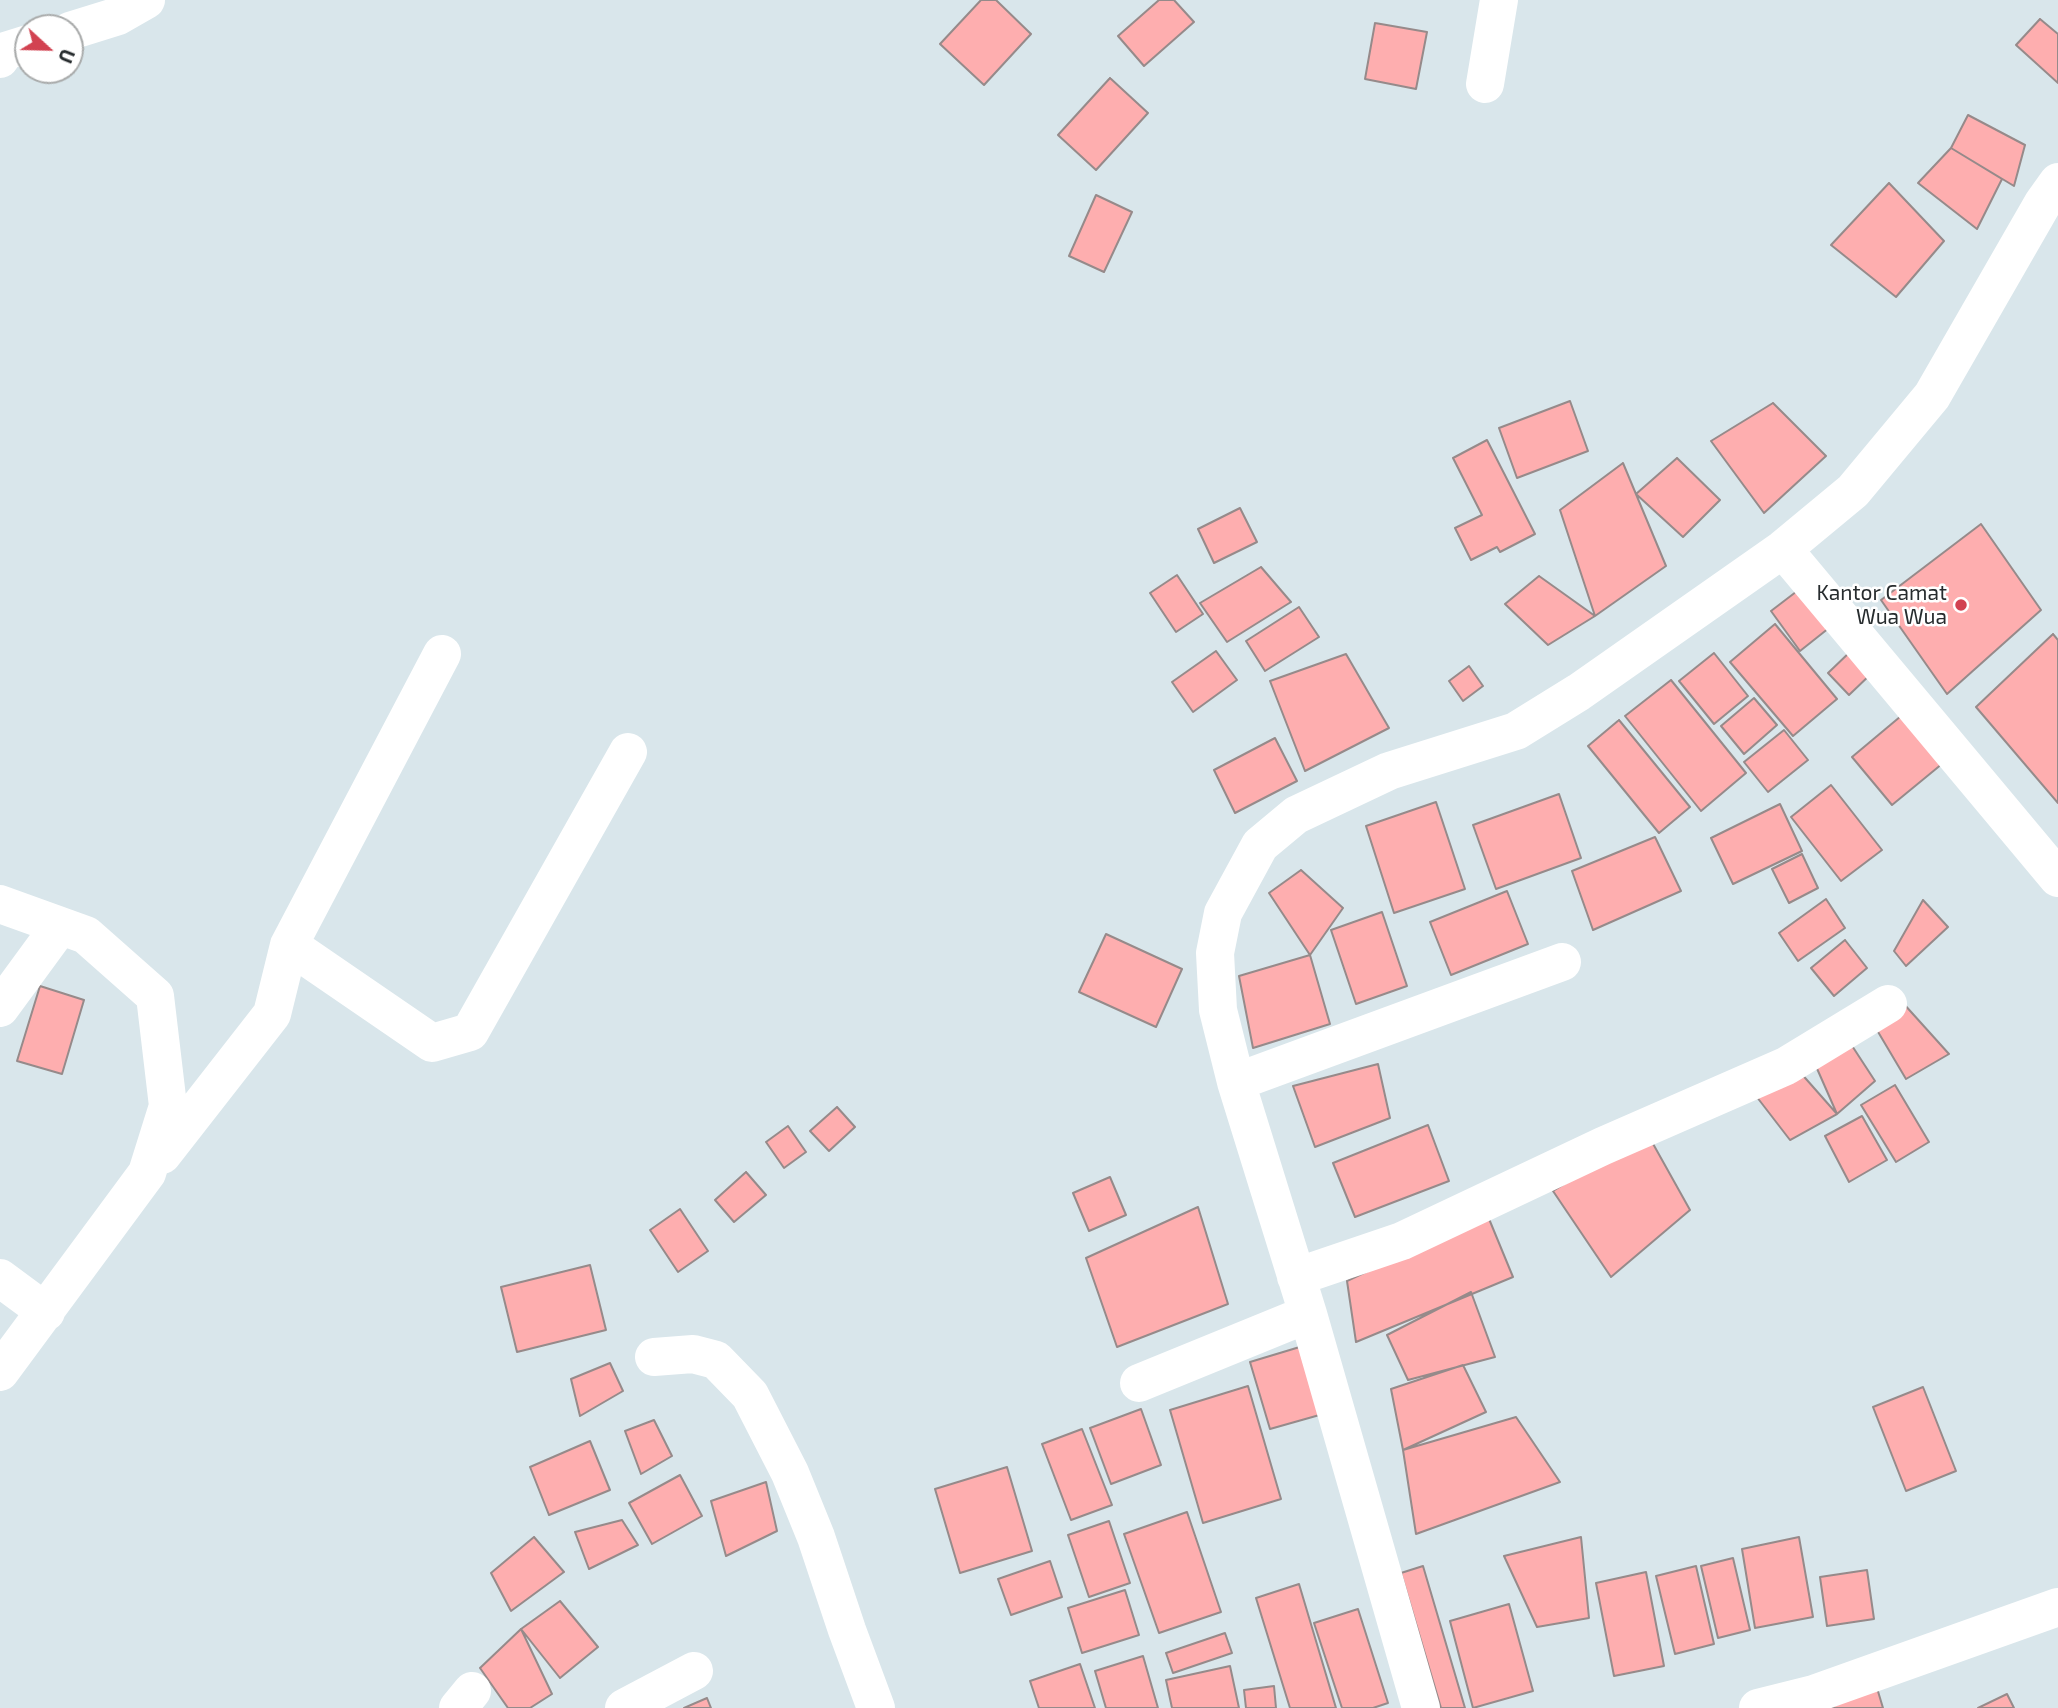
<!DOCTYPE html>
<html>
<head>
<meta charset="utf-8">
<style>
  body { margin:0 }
  #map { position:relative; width:2058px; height:1708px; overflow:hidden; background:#d9e6eb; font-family:"Exo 2",sans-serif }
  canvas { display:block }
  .north { position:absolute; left:14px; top:14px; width:70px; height:70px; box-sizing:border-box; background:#fff; border:2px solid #a9abab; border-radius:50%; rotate:112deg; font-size:19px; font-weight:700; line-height:28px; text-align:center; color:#272c2e }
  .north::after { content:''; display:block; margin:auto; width:24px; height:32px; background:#d24251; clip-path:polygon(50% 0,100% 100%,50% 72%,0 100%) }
</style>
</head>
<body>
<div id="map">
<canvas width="2058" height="1708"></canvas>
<div class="north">U</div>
</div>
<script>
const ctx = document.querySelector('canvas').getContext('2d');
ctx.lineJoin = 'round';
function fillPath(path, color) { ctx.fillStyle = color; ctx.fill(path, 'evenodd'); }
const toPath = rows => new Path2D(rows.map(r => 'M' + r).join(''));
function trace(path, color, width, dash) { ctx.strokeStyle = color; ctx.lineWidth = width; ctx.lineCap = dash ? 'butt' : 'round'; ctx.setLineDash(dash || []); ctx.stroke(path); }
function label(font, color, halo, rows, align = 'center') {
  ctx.font = font + ' "Exo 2",sans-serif'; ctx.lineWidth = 5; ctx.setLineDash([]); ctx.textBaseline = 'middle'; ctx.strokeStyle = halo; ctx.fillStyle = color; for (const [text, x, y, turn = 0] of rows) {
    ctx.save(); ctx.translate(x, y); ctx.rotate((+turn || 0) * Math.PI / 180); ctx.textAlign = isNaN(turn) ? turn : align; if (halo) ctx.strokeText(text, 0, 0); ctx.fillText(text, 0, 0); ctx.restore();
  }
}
const building = toPath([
  [981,0,996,0,1031,34,984,85,940,44,981,0],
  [1159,0,1174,0,1194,22,1144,66,1118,36,1159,0],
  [2040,19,2058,34,2058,83,2016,45,2040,19],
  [1375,23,1427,32,1416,89,1365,79,1375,23],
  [1110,78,1148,113,1096,170,1058,135,1110,78],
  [1968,115,2025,145,2014,186,1951,148,1968,115],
  [1951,148,2002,179,1977,229,1918,183,1951,148],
  [1889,183,1944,241,1896,297,1831,245,1889,183],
  [1096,195,1132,212,1104,272,1069,256,1096,195],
  [1570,401,1588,451,1517,478,1499,428,1570,401],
  [1773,403,1826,456,1764,513,1711,441,1773,403],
  [1487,440,1535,534,1500,552,1497,547,1471,560,1455,528,1482,515,1453,458,1487,440],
  [1677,458,1720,500,1683,537,1636,494,1677,458],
  [1623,463,1666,566,1595,616,1560,510,1623,463],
  [1240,508,1257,542,1214,563,1198,529,1240,508],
  [1981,524,2041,610,1947,694,1881,600,1981,524],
  [1261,567,1291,602,1227,642,1200,603,1261,567],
  [1177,575,1203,614,1176,632,1150,593,1177,575],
  [1539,576,1595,616,1548,645,1505,604,1539,576],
  [1805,585,1834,624,1800,651,1771,611,1805,585],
  [1299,607,1319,637,1265,671,1246,641,1299,607],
  [1775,624,1837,699,1793,736,1730,662,1775,624],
  [2053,634,2058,640,2058,803,1976,707,2053,634],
  [1852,650,1873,672,1849,695,1828,673,1852,650],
  [1216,651,1237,680,1193,712,1172,682,1216,651],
  [1714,653,1748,696,1714,724,1679,681,1714,653],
  [1346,654,1389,728,1305,771,1270,681,1346,654],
  [1469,666,1483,686,1463,701,1449,681,1469,666],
  [1671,680,1746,773,1701,811,1625,716,1671,680],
  [1754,698,1777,725,1744,754,1721,726,1754,698],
  [1907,711,1948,759,1892,805,1852,757,1907,711],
  [1619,720,1690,807,1659,833,1588,746,1619,720],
  [1784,730,1808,760,1768,792,1744,762,1784,730],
  [1275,738,1297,781,1235,813,1214,770,1275,738],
  [1831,785,1882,850,1841,881,1791,817,1831,785],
  [1559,794,1581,858,1496,889,1473,825,1559,794],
  [1436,802,1465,889,1394,913,1366,826,1436,802],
  [1780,804,1802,851,1733,884,1711,838,1780,804],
  [1655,837,1681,891,1593,930,1572,871,1655,837],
  [1802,854,1818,888,1789,903,1772,869,1802,854],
  [1301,870,1343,908,1310,955,1269,893,1301,870],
  [1507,891,1528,944,1451,975,1430,922,1507,891],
  [1826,899,1845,928,1798,961,1779,933,1826,899],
  [1923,900,1948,927,1906,966,1894,951,1923,900],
  [1382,912,1407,986,1356,1004,1331,930,1382,912],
  [1106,934,1182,969,1156,1027,1079,992,1106,934],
  [1845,940,1867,968,1834,996,1811,968,1845,940],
  [1310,955,1330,1024,1253,1048,1239,976,1310,955],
  [40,986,84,1000,62,1074,17,1061,40,986],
  [1903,1003,1949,1054,1906,1079,1871,1020,1903,1003],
  [1845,1035,1875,1081,1837,1114,1815,1064,1845,1035],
  [1378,1064,1390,1118,1315,1147,1293,1086,1378,1064],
  [1799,1071,1837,1114,1790,1140,1753,1092,1799,1071],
  [1895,1085,1929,1142,1896,1162,1861,1105,1895,1085],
  [837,1107,855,1127,829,1151,810,1131,837,1107],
  [1862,1116,1887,1160,1849,1182,1825,1136,1862,1116],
  [1428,1125,1449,1181,1355,1217,1333,1163,1428,1125],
  [788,1126,806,1152,784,1168,766,1142,788,1126],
  [1647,1133,1690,1210,1611,1277,1553,1191,1647,1133],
  [746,1172,766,1195,734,1222,715,1200,746,1172],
  [1110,1177,1126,1215,1089,1231,1073,1193,1110,1177],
  [1198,1207,1228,1304,1117,1347,1086,1258,1198,1207],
  [680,1209,708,1251,678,1272,650,1230,680,1209],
  [1487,1214,1513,1277,1356,1342,1347,1281,1487,1214],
  [590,1265,606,1330,517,1352,501,1287,590,1265],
  [1471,1292,1495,1357,1408,1380,1387,1335,1471,1292],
  [1303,1346,1323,1414,1270,1429,1250,1362,1303,1346],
  [610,1363,623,1391,580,1416,571,1379,610,1363],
  [1463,1365,1486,1412,1403,1450,1391,1389,1463,1365],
  [1248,1386,1281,1499,1203,1523,1170,1410,1248,1386],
  [1923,1387,1956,1471,1906,1491,1873,1407,1923,1387],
  [1141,1409,1161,1465,1111,1484,1090,1428,1141,1409],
  [1516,1417,1560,1482,1416,1534,1403,1450,1516,1417],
  [654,1420,672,1456,641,1474,625,1431,654,1420],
  [1082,1429,1112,1505,1071,1520,1042,1444,1082,1429],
  [590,1441,610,1490,549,1515,530,1467,590,1441],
  [1007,1467,1032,1551,960,1573,935,1489,1007,1467],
  [680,1475,702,1516,652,1544,629,1503,680,1475],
  [766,1482,777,1531,726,1556,711,1501,766,1482],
  [1187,1512,1221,1612,1159,1633,1124,1534,1187,1512],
  [622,1520,638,1545,589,1569,575,1532,622,1520],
  [1109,1521,1130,1583,1089,1597,1068,1535,1109,1521],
  [534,1537,564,1572,511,1611,491,1573,534,1537],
  [1581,1537,1589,1618,1537,1627,1504,1556,1581,1537],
  [1799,1537,1813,1617,1755,1628,1742,1549,1799,1537],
  [1733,1558,1750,1630,1718,1638,1701,1566,1733,1558],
  [1050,1561,1062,1597,1011,1615,998,1579,1050,1561],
  [1423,1566,1465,1708,1441,1708,1401,1573,1423,1566],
  [1696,1566,1714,1644,1675,1654,1656,1576,1696,1566],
  [1867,1570,1874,1619,1827,1626,1820,1577,1867,1570],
  [1646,1572,1664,1666,1614,1676,1596,1583,1646,1572],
  [1299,1584,1336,1708,1290,1708,1256,1598,1299,1584],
  [1125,1590,1139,1635,1082,1653,1068,1608,1125,1590],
  [560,1601,598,1647,560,1678,521,1629,560,1601],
  [1509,1604,1533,1691,1473,1708,1450,1621,1509,1604],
  [1358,1609,1388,1703,1373,1708,1342,1708,1314,1623,1358,1609],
  [521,1629,552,1694,530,1708,508,1708,480,1668,521,1629],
  [1225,1633,1232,1653,1173,1673,1166,1653,1225,1633],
  [1143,1656,1158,1708,1106,1708,1095,1671,1143,1656],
  [1080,1664,1095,1708,1039,1708,1030,1681,1080,1664],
  [1230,1666,1239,1708,1172,1708,1166,1680,1230,1666],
  [1274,1686,1276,1708,1246,1708,1244,1690,1274,1686],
  [1877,1688,1883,1708,1828,1708,1877,1688],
  [2007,1694,2014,1708,1978,1708,2007,1694],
  [707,1698,711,1708,684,1708,707,1698]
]);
fillPath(building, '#feaeaf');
trace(building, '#968a8a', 2);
trace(toPath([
  [70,31,118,16,146,0],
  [0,59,5,51,28,44],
  [1485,84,1499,0],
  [1783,549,2058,878],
  [0,904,86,935,155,996,168,1106,147,1173,0,1372],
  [289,945,432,1043,470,1032,628,752],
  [0,1008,60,926],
  [1236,1082,1562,962],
  [162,1155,272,1014,289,945,442,654],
  [1296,1277,1402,1241,1603,1146,1786,1066,1888,1004],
  [0,1278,46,1312],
  [654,1357,693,1354,716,1360,750,1395,790,1473,816,1537,847,1630,876,1708],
  [1139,1383,1308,1314],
  [458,1708,472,1691],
  [624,1708,694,1671],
  [1421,1708,1308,1314,1236,1082,1218,1010,1215,953,1223,913,1260,845,1296,815,1389,771,1516,731,1579,692,1783,549,1853,491,1932,396,2043,203,2058,182],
  [1758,1708,1814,1694,2058,1607]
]), '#fff', 38);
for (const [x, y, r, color] of [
  [1961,605,7,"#d24251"]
]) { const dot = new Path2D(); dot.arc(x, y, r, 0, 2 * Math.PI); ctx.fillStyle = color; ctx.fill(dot); trace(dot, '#fff', 2.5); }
label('21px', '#272c2e', '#fff', [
  ["Kantor Camat",1947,593],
  ["Wua Wua",1947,617]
], 'right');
</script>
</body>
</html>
